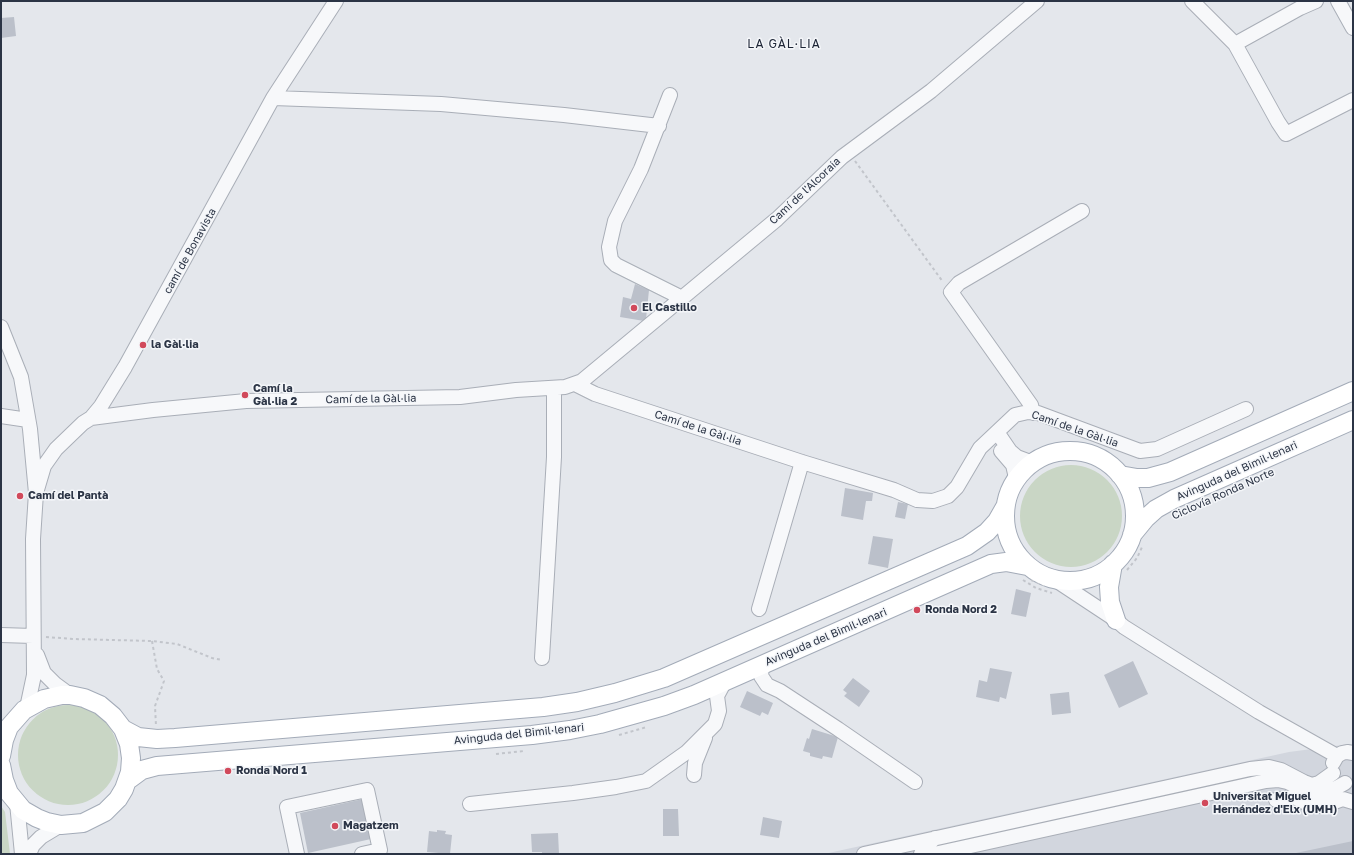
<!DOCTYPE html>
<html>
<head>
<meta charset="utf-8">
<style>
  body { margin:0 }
  #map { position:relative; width:1354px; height:855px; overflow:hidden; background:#e4e7ec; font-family:"Golos Text",sans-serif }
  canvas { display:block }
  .frame { position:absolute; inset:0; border:2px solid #2b3445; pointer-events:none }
</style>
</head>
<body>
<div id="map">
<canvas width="1354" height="855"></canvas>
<div class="frame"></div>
</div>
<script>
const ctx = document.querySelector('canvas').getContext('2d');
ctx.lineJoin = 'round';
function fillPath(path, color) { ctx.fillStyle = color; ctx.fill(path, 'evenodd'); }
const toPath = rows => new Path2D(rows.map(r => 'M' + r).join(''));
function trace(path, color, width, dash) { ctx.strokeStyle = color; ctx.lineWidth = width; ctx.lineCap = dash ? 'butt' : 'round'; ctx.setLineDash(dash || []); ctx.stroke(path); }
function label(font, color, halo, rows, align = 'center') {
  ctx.font = font + ' "Golos Text",sans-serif'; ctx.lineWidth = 3; ctx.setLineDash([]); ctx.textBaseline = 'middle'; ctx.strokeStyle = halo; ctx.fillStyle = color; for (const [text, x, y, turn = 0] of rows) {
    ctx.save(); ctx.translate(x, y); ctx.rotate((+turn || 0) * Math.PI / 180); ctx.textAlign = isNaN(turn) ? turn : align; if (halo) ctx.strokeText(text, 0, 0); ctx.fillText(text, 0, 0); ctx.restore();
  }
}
fillPath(toPath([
  [1350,744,1353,745,1353,854,824,854,1289,752]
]), '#d2d6de');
fillPath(toPath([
  '1020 516a51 51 0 1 1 102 0a51 51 0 1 1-102 0Z',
  '18 755a50 50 0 1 1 100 0a50 50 0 1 1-100 0Z',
  [1,806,5,812,10,854,1,854]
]), '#c9d6c5');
fillPath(toPath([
  [14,17,16,36,1,38,1,18],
  [635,284,649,290,646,319,644,321,620,317,623,297,631,299],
  [845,488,873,493,872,501,866,501,863,520,841,516],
  [898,502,908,504,905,519,895,517],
  [873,536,893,539,888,568,868,564],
  [1016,589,1031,593,1026,617,1011,614],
  [1133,661,1148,694,1119,708,1104,675],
  [990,668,1012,672,1006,699,1000,697,999,702,976,697,979,680,987,682],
  [853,678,870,691,859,707,844,696,847,693,843,690],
  [747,691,773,703,768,715,762,712,760,716,740,707],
  [1069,692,1071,713,1052,715,1050,694],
  [812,729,838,737,832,758,823,756,822,759,810,756,810,753,803,751,807,738,809,739],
  [363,799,371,839,308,853,300,813],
  [663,809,678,809,679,836,663,836],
  [763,817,782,821,779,838,760,835],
  [437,830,446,831,445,834,452,835,450,854,427,852,429,831,437,832],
  [558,833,559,854,542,854,542,852,532,852,531,834],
  [1353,841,1353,854,1296,854,1296,853]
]), '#bbc0ca');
const minor = toPath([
  [1192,1,1235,44,1278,122,1286,134,1353,100],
  [1338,1,1353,28],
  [1235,44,1300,8,1316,1],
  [670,95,641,169,615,221,609,247,611,260,616,265,682,298],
  [273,98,441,104,564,115,659,126],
  [1,327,21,377,30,429,36,493,33,539,34,675,27,708],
  [575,384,595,394,802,462,894,490,917,500,933,501,948,496,957,487,980,448,1015,415,1028,412,1038,413,1140,451,1157,449,1246,409],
  [1033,413,1031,405,951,292,959,283,1082,211],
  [1,416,28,420],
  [91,418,153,410,246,401,460,397,516,390,565,387,582,381,777,219,842,157,931,91,1037,1],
  [997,432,1010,451,1017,457,1033,463],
  [1001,451,1013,465,1016,478],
  [36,493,44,466,56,449,83,423,91,418,101,406,125,367,273,98,336,1],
  [1054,579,1116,620,1124,627,1259,712,1337,756],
  [759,609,802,462],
  [1,635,33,636],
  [37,655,44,673,55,684,70,695],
  [542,658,554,457,554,388],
  [762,665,761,676,767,685,780,691,838,729,915,782],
  [1333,763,1337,756,1342,753,1347,752,1353,753],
  [694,775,695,763,705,738],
  [1276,800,1294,797,1306,803,1316,806,1329,804,1343,799,1353,802],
  [17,803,22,854],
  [470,804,573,793,616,787,646,781,687,752,715,724,719,711,717,696,725,681],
  [29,854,33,845,41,837,61,825],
  [297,854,287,807,367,790,380,850,362,854],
  [864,854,1250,769,1269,767,1281,770,1304,782,1312,785,1319,783,1333,773],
  [921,854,925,847,935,838],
  [934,854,1266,781,1278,780,1287,782,1311,793,1320,794,1327,793,1345,783]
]);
const major = toPath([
  '1005 516a65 65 0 1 1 130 0a65 65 0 1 1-130 0Z',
  [1120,475,1137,478,1148,478,1170,472,1353,391],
  [1132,535,1146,518,1156,509,1174,499,1353,420],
  [1113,564,1109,587,1110,602,1116,620],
  [123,729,138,737,157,739,175,738,543,707,577,702,615,693,664,678,967,546,987,532,997,521,1005,507],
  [1,756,4,740,9,727,24,710,44,699,62,695,70,695,84,698,100,705,113,716,123,729,129,744,131,758,130,772,124,789,118,799,105,812,83,823,61,825,47,822,37,818,23,810,9,793,4,780,1,765],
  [127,781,142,770,157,766,532,735,570,730,600,724,664,706,694,695,991,564,1006,562,1027,566]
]);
trace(minor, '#a9aeb7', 16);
trace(major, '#a3abb8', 20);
trace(toPath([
  [855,161,943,282],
  [1127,570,1137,558,1143,545],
  [1023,580,1036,588,1052,593],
  [1031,580,1044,585],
  [46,637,74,639,152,641,177,644,212,658,222,660],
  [152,641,157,669,164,681,155,706,156,726],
  [619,735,647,727],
  [496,754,524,751]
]), '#c2c5cb', 2, [3, 3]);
trace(minor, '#f7f8fa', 14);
trace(major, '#fff', 18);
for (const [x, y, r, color] of [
  [634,308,4,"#d1495b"],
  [143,345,4,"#d1495b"],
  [245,395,4,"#d1495b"],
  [20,496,4,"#d1495b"],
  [917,610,4,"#d1495b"],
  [228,771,4,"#d1495b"],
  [1205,803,4,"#d1495b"],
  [335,826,4,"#d1495b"]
]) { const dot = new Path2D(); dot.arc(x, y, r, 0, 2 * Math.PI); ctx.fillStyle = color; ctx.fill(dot); trace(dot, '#f4f6f9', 1.5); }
label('11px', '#2b3445', '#f4f6f9', [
  ["Camí de l'Alcoraia",805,191,-43],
  ["camí de Bonavista",190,251,-61],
  ["Camí de la Gàl·lia",371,399,-1],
  ["Camí de la Gàl·lia",698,428,18],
  ["Camí de la Gàl·lia",1075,429,19],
  ["Avinguda del Bimil·lenari",1237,471,-24],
  ["Ciclovía Ronda Norte",1223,494,-24],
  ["Avinguda del Bimil·lenari",826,637,-23],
  ["Avinguda del Bimil·lenari",519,734,-6]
]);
label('bold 11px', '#2b3445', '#f4f6f9', [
  ["El Castillo",642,308],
  ["la Gàl·lia",151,345],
  ["Camí la",253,389],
  ["Gàl·lia 2",253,402],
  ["Camí del Pantà",28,496],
  ["Ronda Nord 2",925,610],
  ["Ronda Nord 1",236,771],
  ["Universitat Miguel",1213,797],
  ["Hernández d'Elx (UMH)",1213,810],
  ["Magatzem",343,826]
], 'left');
ctx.letterSpacing = '1px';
label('12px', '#1d2536', '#f4f6f9', [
  ["LA GÀL·LIA",784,44]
]);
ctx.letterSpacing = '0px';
</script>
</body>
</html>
